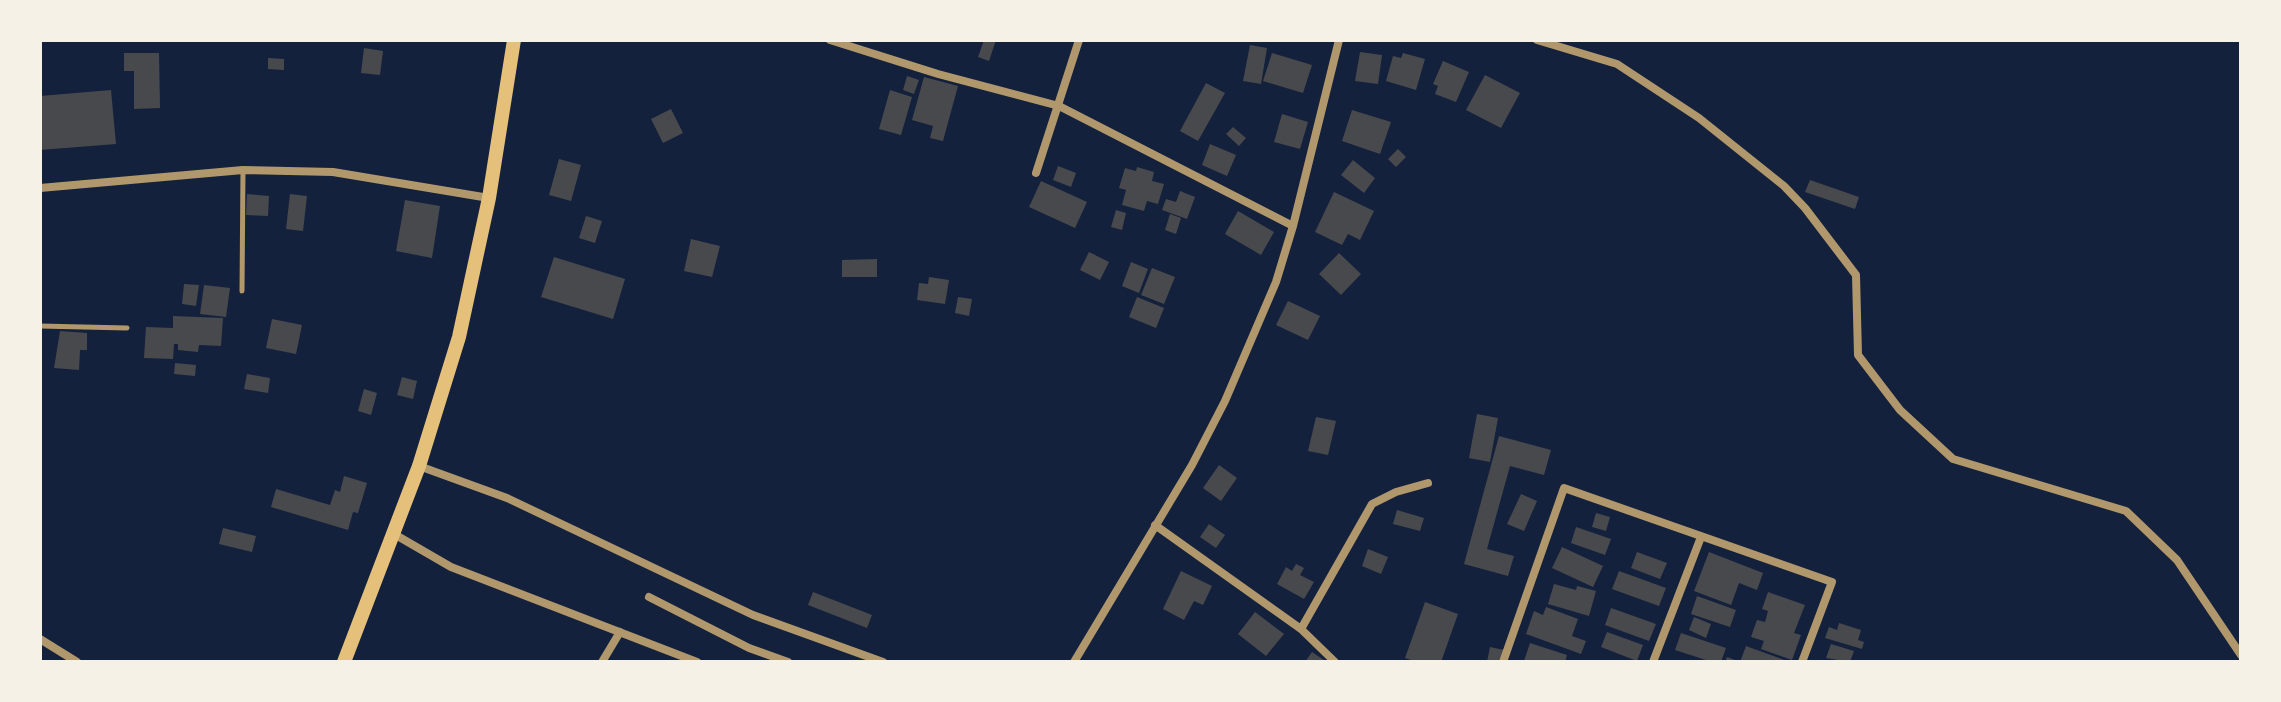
<!DOCTYPE html>
<html>
<head>
<meta charset="utf-8">
<style>
  body { margin:0 }
  #map { position:relative; width:2281px; height:702px; overflow:hidden; background:#14213d; font-family:"Varela Round",sans-serif }
  canvas { display:block }
  .frame { position:absolute; inset:0; border:42px solid #f6f1e7; pointer-events:none }
</style>
</head>
<body>
<div id="map">
<canvas width="2281" height="702"></canvas>
<div class="frame"></div>
</div>
<script>
const ctx = document.querySelector('canvas').getContext('2d');
ctx.lineJoin = 'round';
function fillPath(path, color) { ctx.fillStyle = color; ctx.fill(path, 'evenodd'); }
const toPath = rows => new Path2D(rows.map(r => 'M' + r).join(''));
function trace(path, color, width, dash) { ctx.strokeStyle = color; ctx.lineWidth = width; ctx.lineCap = dash ? 'butt' : 'round'; ctx.setLineDash(dash || []); ctx.stroke(path); }
fillPath(toPath([
  [984,40,996,40,989,61,978,57],
  [1250,45,1267,48,1261,84,1243,81],
  [364,48,383,51,380,75,361,73],
  [1360,52,1382,55,1378,84,1355,81],
  [124,53,159,53,160,108,134,109,134,71,124,71],
  [1272,53,1312,65,1303,93,1263,81],
  [1403,53,1425,59,1416,90,1386,81,1393,56,1401,58],
  [268,58,284,59,284,70,268,69],
  [1443,61,1469,72,1456,102,1435,94,1438,86,1433,84],
  [1485,75,1520,93,1501,128,1466,110],
  [907,76,919,80,914,94,903,90],
  [924,77,958,86,943,141,930,138,933,126,912,120],
  [1206,83,1225,93,1198,141,1180,131],
  [111,90,116,144,40,150,40,96],
  [890,90,912,97,901,135,879,129],
  [671,109,683,133,663,143,651,119],
  [1352,110,1391,122,1380,154,1342,141],
  [1282,114,1308,122,1300,149,1274,142],
  [1233,127,1246,138,1239,146,1226,134],
  [1210,144,1236,155,1227,176,1202,165],
  [1398,149,1406,157,1396,167,1388,159],
  [559,159,581,165,571,201,549,195],
  [1353,160,1375,178,1364,193,1341,175],
  [1058,166,1076,173,1071,187,1053,180],
  [1137,167,1154,172,1152,181,1164,184,1158,204,1147,201,1144,211,1122,205,1126,190,1119,188,1125,168,1136,171],
  [1810,180,1859,197,1855,209,1805,192],
  [1041,181,1087,202,1075,228,1029,207],
  [1180,191,1195,197,1187,219,1162,210,1166,199,1176,202],
  [1334,192,1374,211,1360,240,1348,234,1342,245,1315,232],
  [247,194,269,196,268,216,246,215],
  [290,194,307,196,303,231,286,229],
  [405,200,440,206,432,258,396,251],
  [1116,210,1126,213,1122,230,1111,227],
  [1238,211,1274,232,1261,255,1225,234],
  [1170,214,1181,218,1176,234,1165,230],
  [586,216,602,221,595,243,579,238],
  [691,239,720,246,712,277,684,271],
  [1089,252,1109,262,1100,280,1080,270],
  [1339,253,1361,274,1341,295,1319,274],
  [554,257,625,279,613,319,541,297],
  [877,259,877,277,842,277,842,260],
  [1131,262,1148,269,1139,293,1122,286],
  [1152,268,1175,277,1164,304,1141,295],
  [929,277,949,280,945,304,917,300,919,283,928,284],
  [184,284,199,285,196,306,182,304],
  [204,285,230,288,226,317,200,314],
  [958,297,972,299,969,316,955,313],
  [1137,297,1164,308,1156,328,1129,317],
  [1288,301,1320,316,1308,340,1276,325],
  [173,316,223,318,221,346,199,345,198,352,178,350,178,344,174,344,173,359,144,358,146,327,173,328],
  [272,319,302,325,296,354,266,348],
  [60,331,87,333,87,350,80,350,79,370,54,368],
  [175,363,196,365,195,376,174,374],
  [247,374,270,378,268,393,244,389],
  [402,377,417,381,413,399,397,395],
  [364,389,377,393,371,415,358,411],
  [1477,414,1498,418,1490,462,1469,458],
  [1316,417,1336,421,1328,455,1308,451],
  [1499,436,1551,450,1544,475,1510,466,1487,549,1514,556,1508,576,1464,564],
  [1219,465,1237,478,1221,501,1203,488],
  [344,476,367,483,358,513,353,512,348,530,271,507,276,489,330,505,335,490,340,492],
  [1521,494,1537,501,1524,531,1507,524],
  [1397,510,1424,518,1420,531,1393,524],
  [1596,513,1610,517,1606,531,1592,527],
  [1209,524,1225,535,1216,548,1200,537],
  [1576,527,1611,539,1605,555,1571,543],
  [223,528,256,536,252,552,219,544],
  [1562,547,1603,566,1593,587,1552,568],
  [1368,549,1388,557,1381,574,1362,566],
  [1637,552,1667,563,1660,579,1631,568],
  [1709,552,1763,573,1757,590,1739,583,1731,605,1694,591],
  [1296,564,1304,568,1300,575,1314,582,1304,599,1277,584,1286,567,1292,571],
  [1181,571,1212,586,1203,605,1194,601,1184,620,1163,609],
  [1619,571,1666,588,1659,606,1612,589],
  [1554,584,1576,590,1577,586,1596,591,1589,616,1548,604],
  [813,592,872,615,867,628,808,605],
  [1768,592,1805,605,1794,633,1801,635,1792,660,1761,649,1764,641,1751,637,1757,620,1765,622,1768,611,1762,609],
  [1697,596,1736,610,1730,627,1691,614],
  [1425,602,1458,614,1441,662,1417,662,1405,658],
  [1546,607,1578,619,1572,636,1586,641,1581,654,1526,634,1534,611,1543,615],
  [1611,608,1656,624,1649,641,1605,625],
  [1255,612,1284,634,1266,656,1238,634],
  [1694,617,1711,624,1706,638,1689,630],
  [1839,623,1861,630,1858,640,1864,642,1862,649,1825,638,1829,627,1837,630],
  [1607,632,1643,645,1637,661,1601,647],
  [1681,633,1726,648,1721,662,1712,662,1675,650],
  [1530,643,1567,655,1565,662,1524,661],
  [1831,644,1854,651,1850,662,1826,658],
  [1746,646,1790,662,1725,662,1727,657,1740,662],
  [1490,647,1504,650,1502,662,1487,662],
  [1312,652,1327,662,1305,662]
]), '#48494c');
trace(toPath([
  [242,291,243,170],
  [40,326,127,328]
]), '#b1986c', 5);
trace(toPath([
  [830,40,938,74,1059,106,1293,226],
  [1537,40,1617,64,1699,118,1784,186,1805,208,1856,275,1858,355,1900,410,1953,459,2126,511,2177,560,2241,655],
  [1036,173,1079,40],
  [40,188,243,170,333,172,489,198],
  [419,466,507,498,753,615,883,662],
  [1155,525,1301,629,1335,662],
  [394,534,451,567,697,662],
  [649,597,749,648,788,662],
  [1301,629,1372,504,1396,492,1428,483],
  [40,639,77,662],
  [602,662,620,632],
  [1074,662,1192,465,1225,401,1276,282,1293,226,1339,40],
  [1503,662,1564,488,1832,582,1802,662],
  [1653,662,1701,537]
]), '#b1986c', 8);
trace(toPath([
  [344,662,419,466,459,337,489,198,514,40]
]), '#e5c07b', 14);
</script>
</body>
</html>
